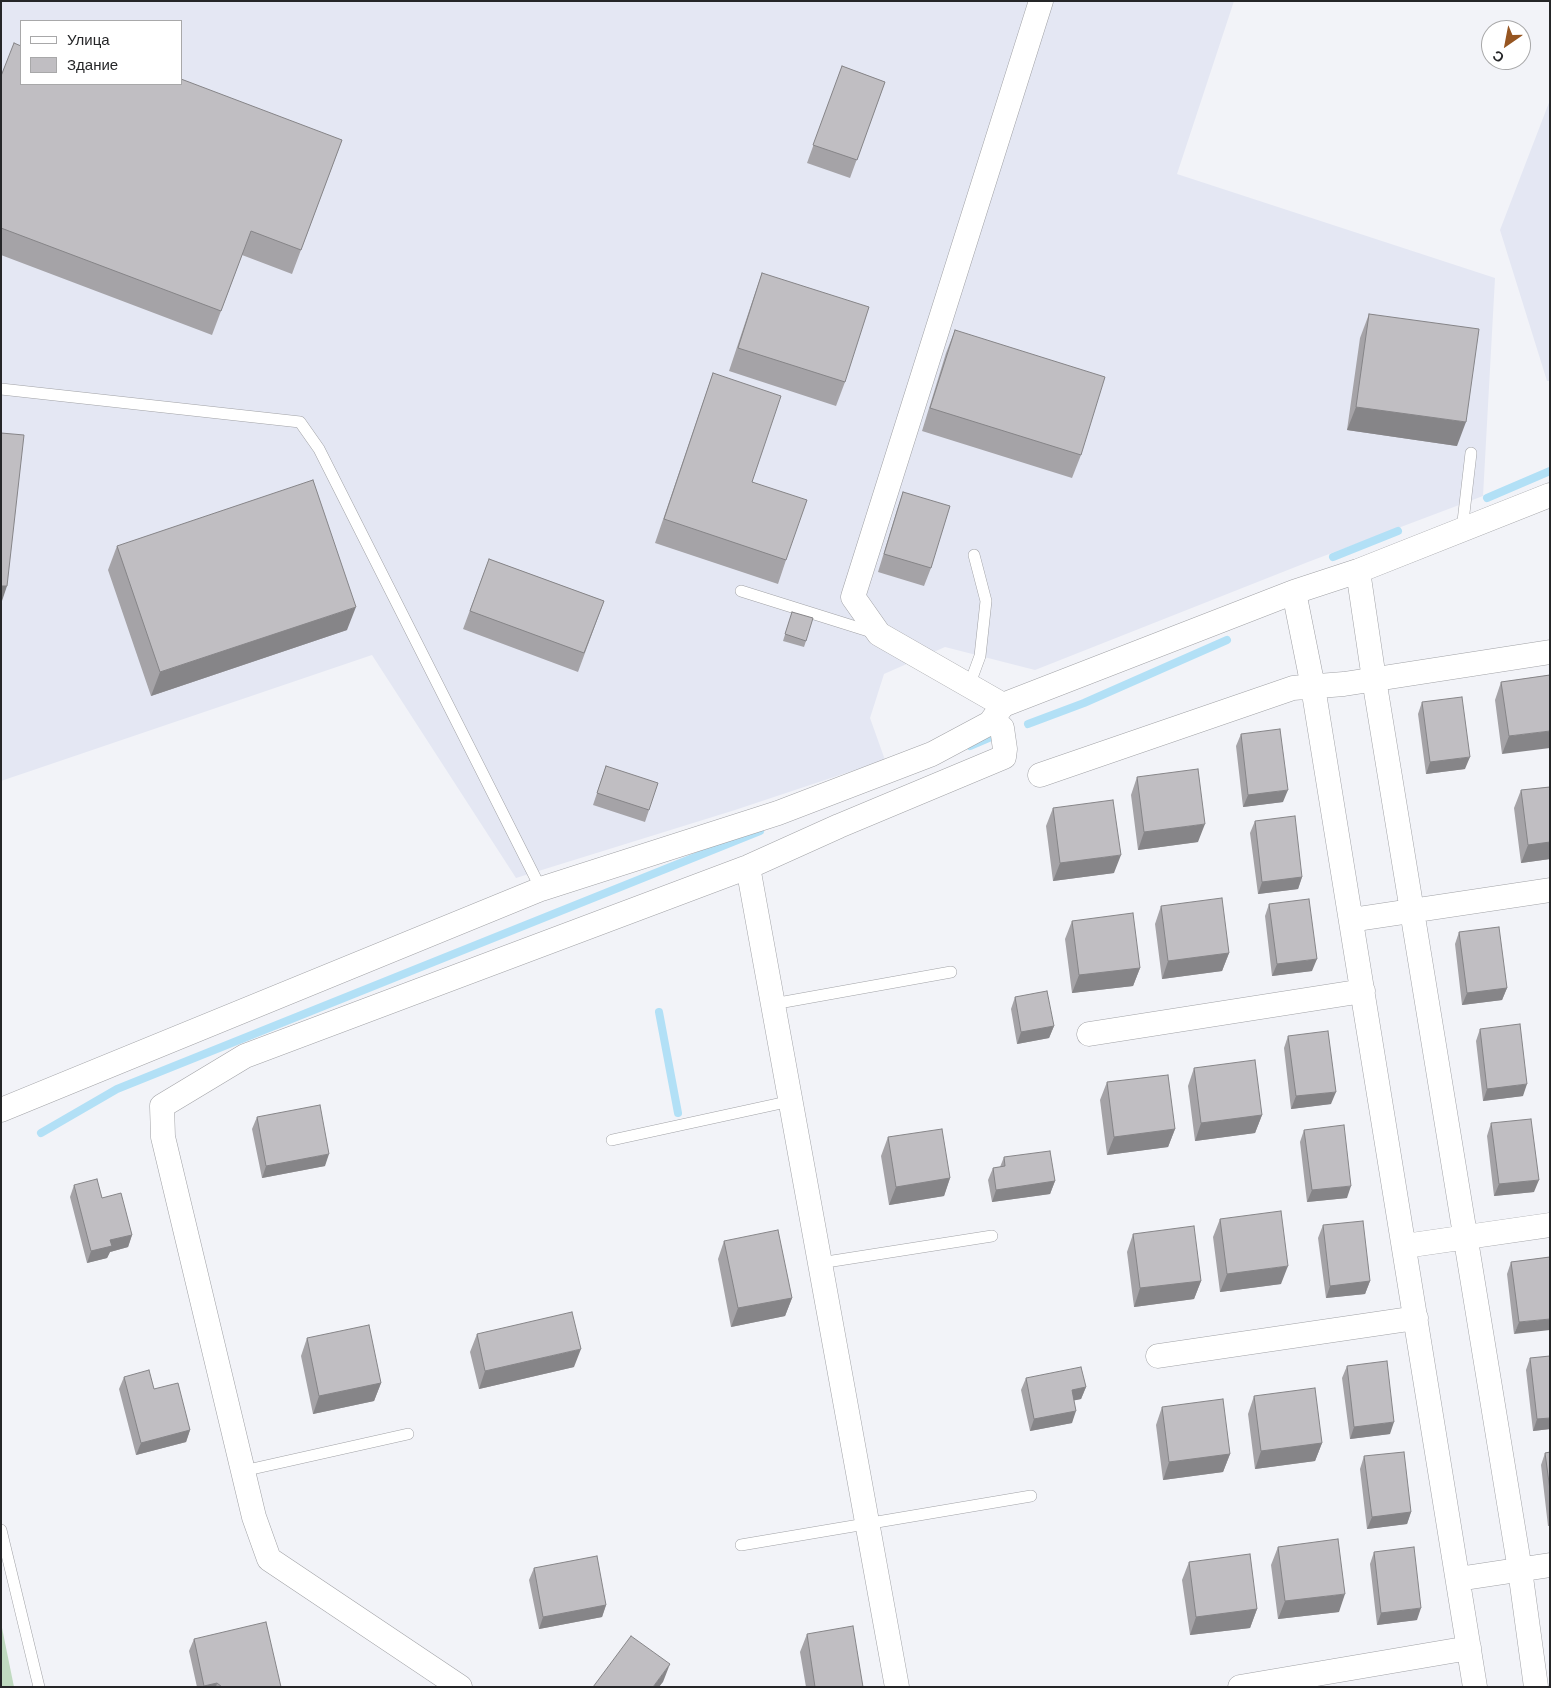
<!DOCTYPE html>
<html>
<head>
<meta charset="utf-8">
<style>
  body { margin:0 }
  #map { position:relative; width:1551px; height:1688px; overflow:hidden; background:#f2f3f8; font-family:"Work Sans",sans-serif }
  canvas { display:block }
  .frame { position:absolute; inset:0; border:2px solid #252628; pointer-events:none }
  .legend { position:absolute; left:20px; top:20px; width:162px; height:65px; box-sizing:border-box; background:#fff; border:1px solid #a8a8a9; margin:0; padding:6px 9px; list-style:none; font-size:15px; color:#252628 }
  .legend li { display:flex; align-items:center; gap:10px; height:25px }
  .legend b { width:25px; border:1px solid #a8a8a9 }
  .north { position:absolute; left:1481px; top:20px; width:50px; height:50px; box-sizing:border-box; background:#fff; border:1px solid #a8a8a9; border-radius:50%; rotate:213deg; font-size:14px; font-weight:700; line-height:20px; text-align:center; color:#252628 }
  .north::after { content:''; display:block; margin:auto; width:18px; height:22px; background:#965521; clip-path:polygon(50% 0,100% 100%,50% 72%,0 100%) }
</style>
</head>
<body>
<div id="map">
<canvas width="1551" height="1688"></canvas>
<div class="frame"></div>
<ul class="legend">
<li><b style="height:6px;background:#fff"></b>Улица</li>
<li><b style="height:14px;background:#c0bec2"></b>Здание</li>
</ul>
<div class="north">С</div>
</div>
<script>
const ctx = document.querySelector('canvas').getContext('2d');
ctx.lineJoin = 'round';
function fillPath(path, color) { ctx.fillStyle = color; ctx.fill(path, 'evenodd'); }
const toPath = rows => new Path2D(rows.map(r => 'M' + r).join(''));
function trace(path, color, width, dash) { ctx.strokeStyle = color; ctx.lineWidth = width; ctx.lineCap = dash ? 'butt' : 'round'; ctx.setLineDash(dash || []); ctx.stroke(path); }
fillPath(toPath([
  [1,1,1234,1,1177,174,1495,278,1483,496,1308,562,1035,670,945,647,884,674,870,718,885,760,735,810,516,878,372,655,1,781],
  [21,21,181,21,181,84,21,84],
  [1550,100,1550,381,1547,381,1500,230]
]), '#e4e7f3');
fillPath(toPath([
  [1,1623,14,1687,1,1687]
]), '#c0dac0');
trace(toPath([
  [1487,498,1550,471],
  [1333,557,1398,531],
  [1028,724,1084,703,1227,640],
  [970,746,991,737],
  [659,1012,678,1113],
  [41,1133,117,1089,760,831]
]), '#b2e0f6', 8);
const service = toPath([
  [1,389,300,422,319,449,541,889],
  [1462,530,1471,453],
  [741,591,875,633],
  [969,686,980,656,986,601,974,555],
  [773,1004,951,972],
  [612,1140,791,1101],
  [820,1263,992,1236],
  [243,1471,408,1434],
  [1,1530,39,1687],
  [741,1545,1031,1496]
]);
const minor = toPath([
  [1358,571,1374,679,1520,1570,1536,1687],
  [1294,592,1313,687,1475,1687],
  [1003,705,879,634,853,597,1041,1],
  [1040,775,1293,688,1344,684,1550,652],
  [748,867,897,1687],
  [1351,920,1550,890],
  [1089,1034,1363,991],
  [1,1110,541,889,778,813,932,754,990,723],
  [1405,1246,1550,1225],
  [1158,1356,1416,1318],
  [1458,1579,1550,1565],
  [460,1687,269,1559,254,1517,163,1137,162,1106,245,1056,748,867,839,826,1004,757,1005,749,1002,728,990,723,1003,705,1294,592,1358,571,1550,495],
  [1240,1687,1469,1648]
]);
trace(service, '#a1a2a6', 12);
trace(minor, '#a1a2a6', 25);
trace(service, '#fff', 11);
trace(minor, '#fff', 24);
fillPath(toPath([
  [842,66,885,82,850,178,807,163],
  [1,76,21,84,342,140,292,274,242,255,212,335,1,255],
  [762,273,845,382,836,406,729,371,754,296],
  [1369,314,1457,446,1347,430,1360,338],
  [955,330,1081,455,1072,478,922,431,946,353],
  [713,373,752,482,786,560,778,584,655,543],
  [903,492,931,568,924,586,878,572,897,510],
  [117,546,347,630,151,696,108,570],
  [489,559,604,601,578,672,463,629],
  [792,612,806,641,804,647,783,641],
  [1550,675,1502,754,1495,700,1501,682],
  [1422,702,1465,769,1426,774,1418,714],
  [1241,734,1283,802,1243,807,1236,746],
  [606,766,649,810,645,822,593,805],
  [1137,777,1198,842,1138,850,1131,795],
  [1550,787,1550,859,1521,863,1514,808,1521,790],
  [1053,808,1114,873,1053,881,1046,826],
  [1255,821,1302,877,1298,889,1258,894,1250,833],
  [1269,904,1312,971,1272,976,1265,916],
  [1161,906,1229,953,1222,971,1162,979,1155,924],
  [1072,921,1140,968,1133,986,1072,993,1065,939],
  [1459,932,1507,988,1502,1000,1462,1005,1455,944],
  [1015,997,1054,1026,1049,1038,1017,1044,1011,1009],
  [1480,1029,1523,1096,1483,1101,1476,1041],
  [1288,1036,1331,1104,1291,1109,1284,1048],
  [1194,1068,1262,1115,1255,1133,1195,1141,1188,1086],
  [1107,1082,1175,1129,1168,1147,1107,1155,1100,1100],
  [257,1117,325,1166,262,1178,252,1129],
  [1491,1123,1534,1192,1494,1196,1487,1136],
  [1304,1130,1347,1198,1307,1202,1300,1142],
  [888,1137,950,1178,944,1196,889,1205,881,1156],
  [1004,1157,1055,1181,1050,1194,992,1202,988,1180,993,1168,1000,1167],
  [74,1185,102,1198,132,1235,128,1247,110,1252,107,1258,87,1263,70,1197],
  [1220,1219,1281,1284,1220,1292,1213,1237],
  [1323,1225,1370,1281,1365,1294,1326,1298,1318,1238],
  [1133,1234,1201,1281,1194,1299,1134,1307,1127,1252],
  [724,1241,792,1298,785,1316,731,1327,718,1259],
  [1550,1257,1514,1334,1507,1274,1511,1262],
  [477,1334,574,1367,479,1389,470,1352],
  [307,1338,381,1383,374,1401,313,1414,301,1356],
  [1530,1358,1550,1429,1533,1431,1526,1370],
  [1347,1366,1390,1434,1350,1439,1342,1378],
  [124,1377,154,1389,190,1430,186,1442,136,1455,119,1389],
  [1026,1378,1086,1387,1081,1399,1074,1400,1072,1423,1030,1431,1021,1390],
  [1254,1396,1322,1443,1315,1461,1255,1469,1248,1414],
  [1162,1407,1230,1454,1223,1472,1163,1480,1156,1425],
  [1550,1452,1550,1526,1548,1526,1541,1465,1545,1453],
  [1364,1456,1411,1512,1407,1524,1367,1529,1360,1469],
  [1278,1547,1339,1612,1278,1619,1271,1565],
  [1374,1552,1417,1620,1377,1625,1370,1564],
  [1189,1562,1257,1609,1250,1628,1190,1635,1182,1580],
  [534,1568,606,1605,602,1617,539,1629,529,1580],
  [807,1634,863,1687,806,1687,800,1652],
  [194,1639,281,1687,197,1687,189,1651]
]), '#a5a3a7');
fillPath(toPath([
  [1356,407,1466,422,1457,446,1347,430],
  [1,586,7,586,1,604],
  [356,607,347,630,151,696,160,672],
  [1550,731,1550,748,1502,754,1509,736],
  [1470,757,1465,769,1426,774,1430,762],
  [1288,790,1283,802,1243,807,1248,795],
  [1205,824,1198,842,1138,850,1144,832],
  [1550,842,1550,859,1521,863,1528,845],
  [1121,855,1114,873,1053,881,1060,863],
  [1302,877,1298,889,1258,894,1262,882],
  [1229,953,1222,971,1162,979,1168,961],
  [1317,959,1312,971,1272,976,1277,964],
  [1140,968,1133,986,1072,993,1079,975],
  [1507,988,1502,1000,1462,1005,1467,993],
  [1054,1026,1049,1038,1017,1044,1021,1032],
  [1527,1084,1523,1096,1483,1101,1487,1089],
  [1336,1092,1331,1104,1291,1109,1296,1096],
  [1262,1115,1255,1133,1195,1141,1201,1123],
  [1175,1129,1168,1147,1107,1155,1114,1137],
  [329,1154,325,1166,262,1178,266,1166],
  [950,1178,944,1196,889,1205,896,1187],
  [1539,1180,1534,1192,1494,1196,1499,1184],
  [1055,1181,1050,1194,992,1202,996,1190],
  [1351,1186,1347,1198,1307,1202,1312,1190],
  [132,1235,128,1247,110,1252,107,1258,87,1263,91,1251,110,1240],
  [1288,1266,1281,1284,1220,1292,1227,1274],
  [1201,1281,1194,1299,1134,1307,1140,1288],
  [1370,1281,1365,1294,1326,1298,1330,1286],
  [792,1298,785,1316,731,1327,738,1308],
  [1550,1319,1550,1330,1514,1334,1519,1322],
  [581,1349,574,1367,479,1389,485,1371],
  [381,1383,374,1401,313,1414,319,1396],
  [1086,1387,1081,1399,1067,1402,1072,1390],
  [1076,1411,1072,1423,1030,1431,1034,1419],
  [1550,1418,1550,1429,1533,1431,1537,1419],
  [1394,1422,1390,1434,1350,1439,1354,1427],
  [190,1430,186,1442,136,1455,141,1443],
  [1322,1443,1315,1461,1255,1469,1261,1451],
  [1230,1454,1223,1472,1163,1480,1169,1462],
  [1411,1512,1407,1524,1367,1529,1372,1517],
  [1345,1594,1339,1612,1278,1619,1285,1601],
  [606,1605,602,1617,539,1629,543,1617],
  [1421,1608,1417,1620,1377,1625,1381,1613],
  [1257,1609,1250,1628,1190,1635,1196,1617],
  [670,1664,663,1682,659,1687,653,1687],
  [217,1683,216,1687,204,1687,204,1686]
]), '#868588');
const building = toPath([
  [14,43,21,46,21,84,181,84,181,79,342,140,301,250,251,231,221,311,1,228,1,76,14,43],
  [842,66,885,82,857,160,813,145,842,66],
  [762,273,869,307,845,382,738,348,762,273],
  [1369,314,1479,329,1466,422,1356,407,1369,314],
  [955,330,1105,377,1081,455,930,408,955,330],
  [713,373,781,396,752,482,807,500,786,560,664,519,713,373],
  [1,433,24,435,7,586,1,586,1,433],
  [313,480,356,607,160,672,117,546,313,480],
  [903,492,950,506,931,568,884,554,903,492],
  [489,559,604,601,584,653,470,611,489,559],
  [792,612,813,618,806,641,785,634,792,612],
  [1550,675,1550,731,1509,736,1501,682,1550,675],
  [1462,697,1470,757,1430,762,1422,702,1462,697],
  [1280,729,1288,790,1248,795,1241,734,1280,729],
  [606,766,658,783,649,810,597,793,606,766],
  [1198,769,1205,824,1144,832,1137,777,1198,769],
  [1550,787,1550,842,1528,845,1521,790,1550,787],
  [1113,800,1121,855,1060,863,1053,808,1113,800],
  [1295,816,1302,877,1262,882,1255,821,1295,816],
  [1222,898,1229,953,1168,961,1161,906,1222,898],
  [1309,899,1317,959,1277,964,1269,904,1309,899],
  [1133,913,1140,968,1079,975,1072,921,1133,913],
  [1499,927,1507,988,1467,993,1459,932,1499,927],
  [1047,991,1054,1026,1021,1032,1015,997,1047,991],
  [1520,1024,1527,1084,1487,1089,1480,1029,1520,1024],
  [1328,1031,1336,1092,1296,1096,1288,1036,1328,1031],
  [1255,1060,1262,1115,1201,1123,1194,1068,1255,1060],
  [1168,1075,1175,1129,1114,1137,1107,1082,1168,1075],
  [320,1105,329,1154,266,1166,257,1117,320,1105],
  [1531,1119,1539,1180,1499,1184,1491,1123,1531,1119],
  [1344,1125,1351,1186,1312,1190,1304,1130,1344,1125],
  [942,1129,950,1178,896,1187,888,1137,942,1129],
  [1050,1151,1055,1181,996,1190,993,1168,1005,1166,1004,1157,1050,1151],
  [97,1179,102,1198,121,1193,132,1235,110,1240,112,1246,91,1251,74,1185,97,1179],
  [1281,1211,1288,1266,1227,1274,1220,1219,1281,1211],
  [1363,1221,1370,1281,1330,1286,1323,1225,1363,1221],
  [1194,1226,1201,1281,1140,1288,1133,1234,1194,1226],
  [778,1230,792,1298,738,1308,724,1241,778,1230],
  [1550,1257,1550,1319,1519,1322,1511,1262,1550,1257],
  [572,1312,581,1349,485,1371,477,1334,572,1312],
  [369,1325,381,1383,319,1396,307,1338,369,1325],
  [1550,1356,1550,1418,1537,1419,1530,1358,1550,1356],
  [1387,1361,1394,1422,1354,1427,1347,1366,1387,1361],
  [1081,1367,1086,1387,1072,1390,1076,1411,1034,1419,1026,1378,1081,1367],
  [149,1370,154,1389,178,1383,190,1430,141,1443,124,1377,149,1370],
  [1315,1388,1322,1443,1261,1451,1254,1396,1315,1388],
  [1223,1399,1230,1454,1169,1462,1162,1407,1223,1399],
  [1404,1452,1411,1512,1372,1517,1364,1456,1404,1452],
  [1550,1452,1550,1490,1545,1453,1550,1452],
  [1338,1539,1345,1594,1285,1601,1278,1547,1338,1539],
  [1414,1547,1421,1608,1381,1613,1374,1552,1414,1547],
  [1250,1554,1257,1609,1196,1617,1189,1562,1250,1554],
  [597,1556,606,1605,543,1617,534,1568,597,1556],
  [266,1622,281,1687,222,1687,217,1683,204,1686,194,1639,266,1622],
  [853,1626,863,1687,815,1687,807,1634,853,1626],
  [631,1636,670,1664,653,1687,593,1687,631,1636]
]);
fillPath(building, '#c0bec2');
trace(building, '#868588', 1);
</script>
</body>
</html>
